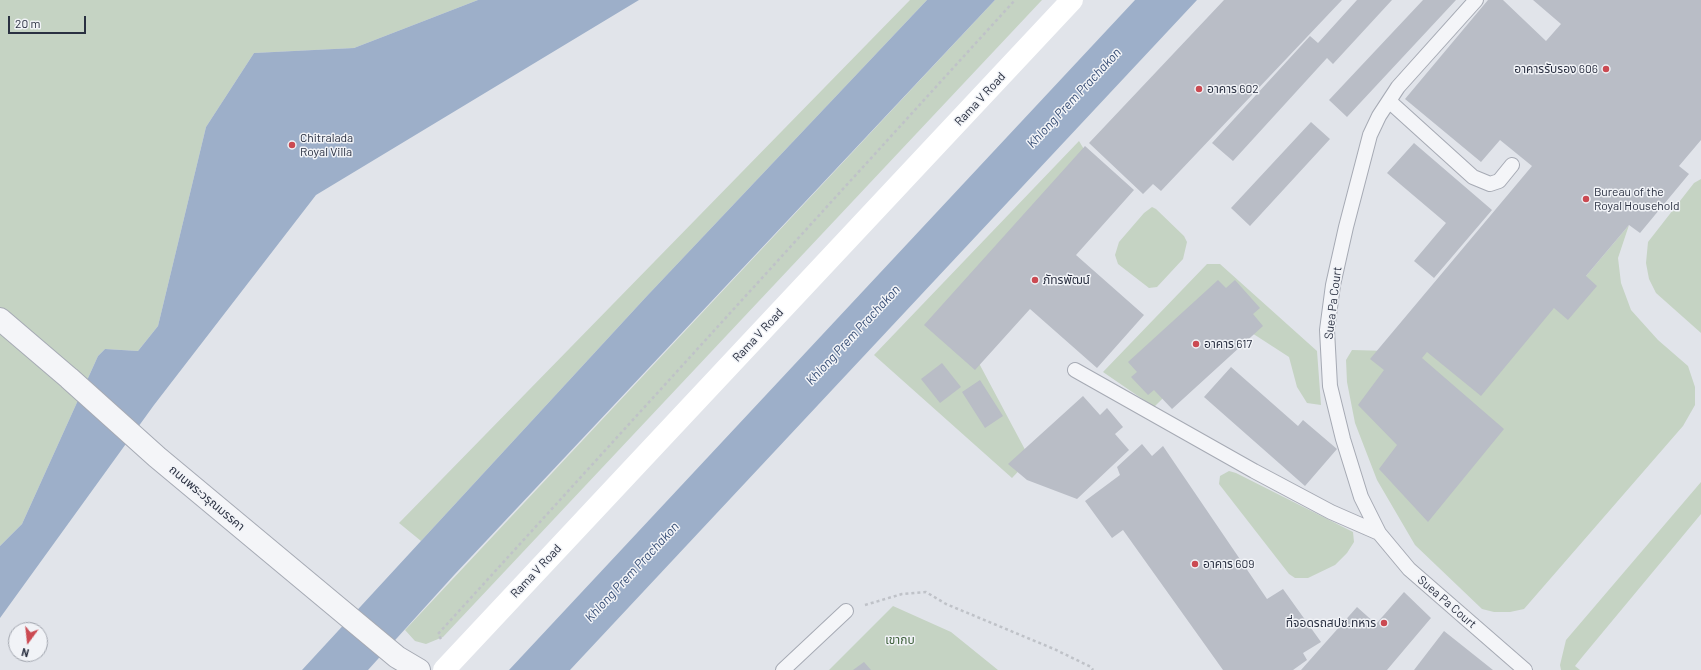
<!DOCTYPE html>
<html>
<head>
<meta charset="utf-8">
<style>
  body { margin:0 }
  #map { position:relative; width:1701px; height:670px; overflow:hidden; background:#e1e4ea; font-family:Barlow,sans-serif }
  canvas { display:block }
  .north { position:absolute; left:8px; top:622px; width:40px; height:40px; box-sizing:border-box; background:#f1f3f7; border:1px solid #a1a5ae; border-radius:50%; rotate:195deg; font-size:11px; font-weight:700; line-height:16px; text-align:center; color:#2a3041 }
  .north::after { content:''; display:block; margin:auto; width:14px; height:18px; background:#cb4a52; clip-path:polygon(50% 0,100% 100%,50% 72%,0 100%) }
  .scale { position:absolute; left:8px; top:16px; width:78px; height:18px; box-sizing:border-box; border:2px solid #2a3041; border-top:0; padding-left:5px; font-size:12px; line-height:14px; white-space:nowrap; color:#2a3041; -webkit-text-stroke:3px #f1f3f7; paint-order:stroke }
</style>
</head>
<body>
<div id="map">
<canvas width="1701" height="670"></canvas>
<div class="north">N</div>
<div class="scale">20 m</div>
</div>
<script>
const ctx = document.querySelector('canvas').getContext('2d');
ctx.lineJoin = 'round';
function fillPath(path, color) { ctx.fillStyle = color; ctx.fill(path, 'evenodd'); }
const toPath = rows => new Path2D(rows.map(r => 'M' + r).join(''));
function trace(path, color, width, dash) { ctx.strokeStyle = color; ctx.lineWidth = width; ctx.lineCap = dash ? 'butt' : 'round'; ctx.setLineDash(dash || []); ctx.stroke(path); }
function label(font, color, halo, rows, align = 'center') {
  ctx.font = font + ' Barlow,"Noto Sans Thai",sans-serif'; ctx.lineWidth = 3; ctx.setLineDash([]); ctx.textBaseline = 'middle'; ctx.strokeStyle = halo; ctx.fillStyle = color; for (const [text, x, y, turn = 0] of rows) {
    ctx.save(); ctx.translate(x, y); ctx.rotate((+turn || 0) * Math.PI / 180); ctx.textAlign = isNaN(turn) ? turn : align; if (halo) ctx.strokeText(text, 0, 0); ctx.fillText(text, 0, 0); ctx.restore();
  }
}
fillPath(toPath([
  [0,0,478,0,354,48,254,53,206,127,158,326,138,351,105,349,98,356,22,524,0,546],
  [910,0,927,0,646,297,421,541,399,523],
  [995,0,1042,0,443,637,426,644,415,641,405,630],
  [1079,141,1091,161,965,337,1030,459,1012,478,874,355],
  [1701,179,1701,333,1656,293,1649,279,1646,263,1648,242,1694,183],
  [1152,207,1156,209,1184,236,1187,242,1183,259,1157,287,1149,288,1118,264,1115,255,1119,242,1144,213],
  [1629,225,1618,258,1621,283,1631,310,1658,340,1688,366,1695,387,1695,405,1683,426,1524,609,1510,612,1494,612,1482,609,1415,545,1377,480,1355,423,1347,382,1346,360,1352,350,1427,352,1554,308,1586,276],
  [1207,264,1220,264,1317,351,1321,405,1307,403,1297,387,1289,357,1238,324,1154,407,1103,372],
  [1229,471,1236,473,1353,532,1354,542,1347,553,1335,565,1308,578,1295,578,1289,574,1219,484,1220,476],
  [1701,482,1701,514,1583,656,1575,666,1580,670,1561,670,1560,665,1566,640],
  [893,606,951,632,998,670,829,670]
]), '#c5d3c3');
fillPath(toPath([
  [478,0,639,0,316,195,154,405,0,618,0,546,22,524,98,356,105,349,138,351,158,326,206,127,254,53,354,48],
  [927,0,995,0,455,574,368,670,302,670,646,297],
  [1135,0,1197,0,570,670,509,670]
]), '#9dafc9');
fillPath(toPath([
  [1224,0,1342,0,1161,191,1153,184,1143,194,1089,143],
  [1357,0,1392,0,1333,64,1327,58,1233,161,1212,143,1310,36,1318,43],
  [1423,0,1456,0,1347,117,1329,100],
  [1488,0,1503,0,1546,41,1561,24,1533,0,1701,0,1701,140,1679,166,1689,174,1640,233,1629,225,1586,276,1597,286,1568,320,1554,308,1481,396,1427,352,1422,358,1504,429,1428,522,1379,469,1397,445,1358,405,1384,370,1370,359,1532,166,1500,140,1481,162,1405,99],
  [1311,122,1330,139,1250,226,1231,208],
  [1414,143,1492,210,1434,278,1414,261,1446,223,1387,173],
  [1085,146,1134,190,1076,255,1144,315,1097,368,1030,309,975,370,924,325],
  [1218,280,1226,288,1235,280,1260,308,1253,314,1263,326,1172,409,1154,390,1148,395,1131,377,1137,372,1128,362],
  [942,363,961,387,940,403,921,379],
  [1231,367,1298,426,1303,420,1337,449,1305,486,1204,397],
  [980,380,1003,416,985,428,962,392],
  [1083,396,1100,415,1107,408,1123,427,1115,434,1129,450,1077,499,1027,480,1008,464],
  [1142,444,1152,456,1163,446,1267,599,1283,589,1321,642,1303,653,1307,660,1293,670,1223,670,1123,530,1112,538,1085,501,1120,475,1117,467],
  [1404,592,1431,618,1387,670,1301,670,1357,607,1376,624],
  [1444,631,1493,670,1414,670],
  [864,662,871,670,853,670]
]), '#b9bdc6');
const service = toPath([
  [1476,0,1398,87,1379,116,1370,135,1346,227,1333,285,1327,330,1330,386,1343,439,1361,497,1379,533,1409,569,1525,670],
  [1389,101,1473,177,1490,184,1499,181,1512,165],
  [1075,370,1254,471,1331,512,1379,533],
  [783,670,846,611]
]);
const minor = toPath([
  [0,319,69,378,157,457,397,657,419,670]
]);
trace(service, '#a6aab4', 16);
trace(minor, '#a6aab4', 24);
trace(toPath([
  [865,605,902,594,926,592,946,604,1054,649,1091,667,1093,670],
  [441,639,438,634,1015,0]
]), '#bfc2c8', 2.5, [3, 3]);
trace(service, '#f4f5f8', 14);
trace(minor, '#f4f5f8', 22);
trace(toPath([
  [444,670,1072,0]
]), '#fff', 22);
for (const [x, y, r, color] of [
  [1606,69,4,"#cb4a52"],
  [1199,89,4,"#cb4a52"],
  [292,145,4,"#cb4a52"],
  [1586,199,4,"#cb4a52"],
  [1035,280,4,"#cb4a52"],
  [1196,344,4,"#cb4a52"],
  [1195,564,4,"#cb4a52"],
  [1384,623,4,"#cb4a52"]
]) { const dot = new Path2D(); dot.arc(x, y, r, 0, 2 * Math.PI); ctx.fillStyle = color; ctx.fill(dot); trace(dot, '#f1f3f7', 1.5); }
label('12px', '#2a3041', '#f1f3f7', [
  ["อาคารรับรอง 606",1598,69,"right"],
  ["อาคาร 602",1207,89],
  ["Chitralada",300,138],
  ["Royal Villa",300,152],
  ["Bureau of the",1594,192],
  ["Royal Household",1594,206],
  ["ภัทรพัฒน์",1043,280],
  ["อาคาร 617",1204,344],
  ["อาคาร 609",1203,564],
  ["ที่จอดรถสปช.ทหาร",1376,623,"right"]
], 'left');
label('12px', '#2a3041', '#f1f3f7', [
  ["Rama V Road",980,99,-47],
  ["Suea Pa Court",1333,303,-83],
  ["Rama V Road",758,335,-47],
  ["ถนนพระวรุณมรรคา",207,498,40],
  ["Rama V Road",536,571,-47],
  ["Suea Pa Court",1447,602,41]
]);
label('12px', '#3b5d37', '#f1f3f7', [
  ["เขากบ",900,640]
]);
label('italic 13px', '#354c74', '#f1f3f7', [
  ["Khlong Prem Prachakon",1074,98,-47],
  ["Khlong Prem Prachakon",853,335,-47],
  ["Khlong Prem Prachakon",632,572,-47]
]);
</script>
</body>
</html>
